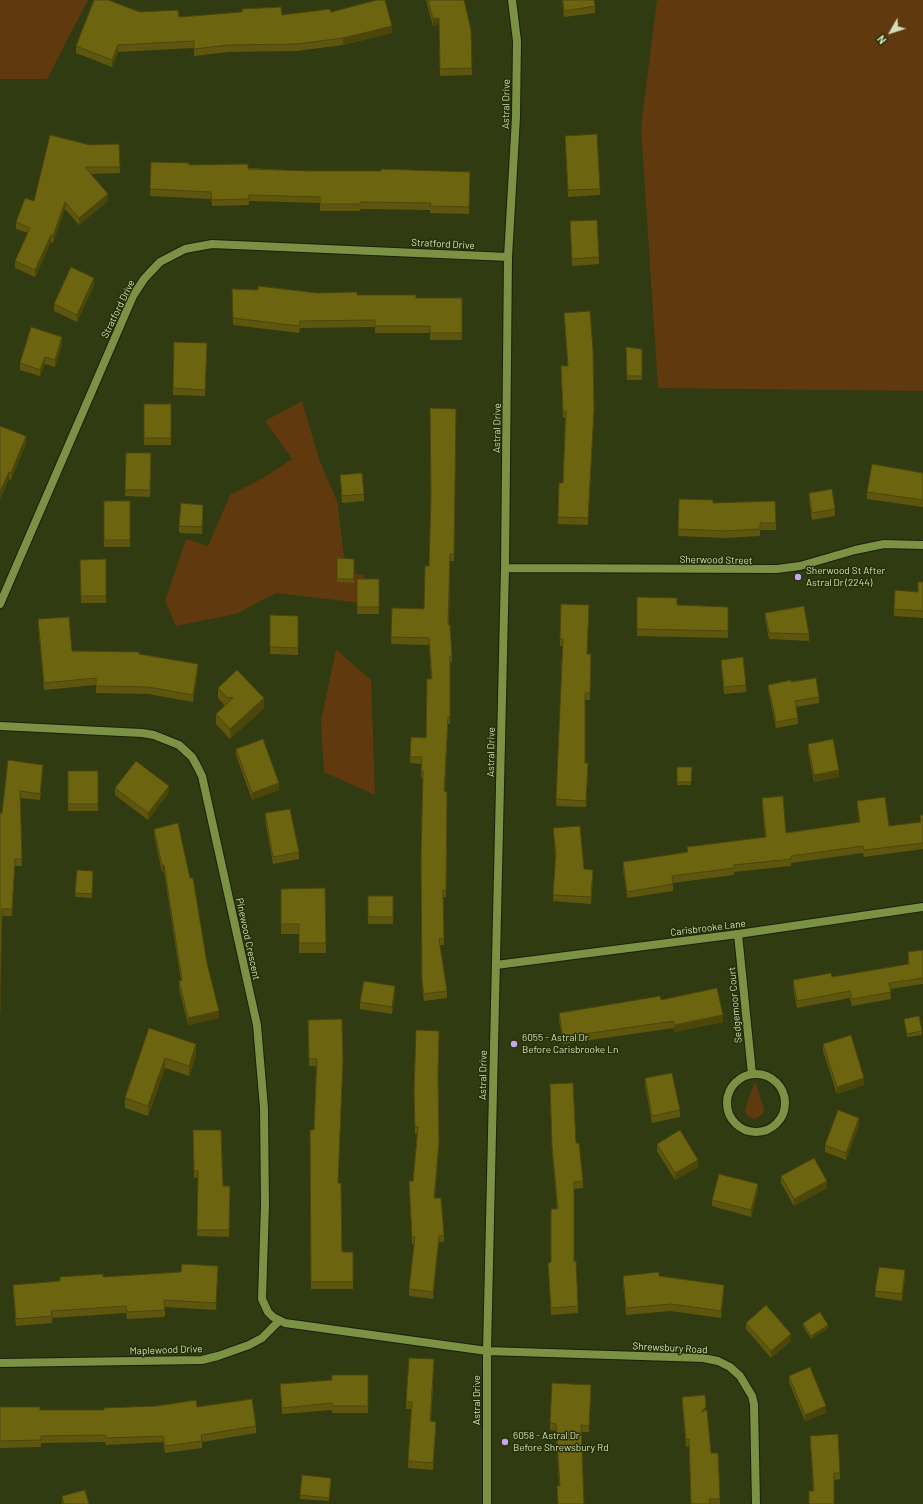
<!DOCTYPE html>
<html>
<head>
<meta charset="utf-8">
<style>
  body { margin:0 }
  #map { position:relative; width:923px; height:1504px; overflow:hidden; background:#303b11; font-family:Barlow,sans-serif }
  canvas { display:block }
  .north { position:absolute; left:871px; top:12px; width:40px; height:40px; -webkit-text-stroke:3px #263006; paint-order:stroke; rotate:231deg; font-size:11px; font-weight:700; line-height:16px; text-align:center; color:#d2dfb8 }
  .north::after { content:''; display:block; margin:auto; width:14px; height:18px; background:#d2dfb8; clip-path:polygon(50% 0,100% 100%,50% 72%,0 100%) }
</style>
</head>
<body>
<div id="map">
<canvas width="923" height="1504"></canvas>
<div class="north">N</div>
</div>
<script>
const ctx = document.querySelector('canvas').getContext('2d');
ctx.lineJoin = 'round';
function fillPath(path, color) { ctx.fillStyle = color; ctx.fill(path, 'evenodd'); }
const toPath = rows => new Path2D(rows.map(r => 'M' + r).join(''));
function trace(path, color, width, dash) { ctx.strokeStyle = color; ctx.lineWidth = width; ctx.lineCap = dash ? 'butt' : 'round'; ctx.setLineDash(dash || []); ctx.stroke(path); }
function label(font, color, halo, rows, align = 'center') {
  ctx.font = font + ' Barlow,sans-serif'; ctx.lineWidth = 3; ctx.setLineDash([]); ctx.textBaseline = 'middle'; ctx.strokeStyle = halo; ctx.fillStyle = color; for (const [text, x, y, turn = 0] of rows) {
    ctx.save(); ctx.translate(x, y); ctx.rotate((+turn || 0) * Math.PI / 180); ctx.textAlign = isNaN(turn) ? turn : align; if (halo) ctx.strokeText(text, 0, 0); ctx.fillText(text, 0, 0); ctx.restore();
  }
}
fillPath(toPath([
  [0,0,88,0,47,79,0,79],
  [657,0,923,0,923,391,658,388,641,127],
  [302,401,319,459,337,501,346,572,363,575,370,604,276,593,236,614,176,626,165,601,186,539,208,546,230,495,263,478,292,459,265,421],
  [336,649,371,680,375,795,324,772,321,721],
  [755,1081,764,1109,763,1114,755,1119,747,1115,745,1109]
]), '#60390f');
const minor = toPath([
  [505,568,777,569,800,566,855,550,884,544,923,545],
  [0,604,133,296,144,279,160,262,185,249,212,244,508,257],
  [0,726,142,733,154,735,179,745,192,757,197,766,202,776,257,1025,264,1108,265,1205,262,1299,268,1312,273,1317,285,1323,487,1351,703,1358,718,1361,730,1367,740,1376,752,1396,754,1404,756,1504],
  [738,934,752,1074],
  [496,965,738,934,923,907],
  '727 1103a29 29 0 1 1 58 0a29 29 0 1 1-58 0Z',
  [0,1363,202,1360,218,1356,249,1345,262,1338,279,1321],
  [487,1504,487,1351,505,568,508,257,516,117,517,41,512,0]
]);
trace(minor, '#1a2008', 10);
trace(minor, '#7c9144', 8);
fillPath(toPath([
  [426,0,464,0,471,30,472,75,440,76,439,24,433,26],
  [562,0,594,0,595,6,595,13,564,17],
  [140,12,179,17,282,15,331,12,392,33,343,45,297,51,228,52,194,56,194,48,118,52,112,67,76,53,76,46],
  [565,136,600,189,600,195,568,197],
  [119,144,120,173,91,174,108,201,79,225,65,209,53,243,51,242,35,277,15,268,15,261,28,233,16,229,16,222,34,201,90,145],
  [151,162,189,165,308,171,470,172,469,214,430,213,430,210,360,209,360,211,320,211,320,203,249,201,249,205,212,206,211,199,150,196],
  [570,221,599,257,599,264,572,266],
  [94,285,77,322,54,311,54,304],
  [232,289,317,293,416,298,462,298,462,340,430,340,430,333,375,333,375,327,300,328,299,333,233,325],
  [564,313,594,415,588,525,558,524,559,483,563,483,565,418,563,418,561,366,568,366],
  [62,344,55,367,45,364,40,376,20,370,20,363],
  [626,348,642,349,642,380,627,380],
  [207,350,205,396,173,395,173,388],
  [144,404,171,404,171,445,144,445],
  [456,409,454,561,450,561,449,625,452,656,452,662,450,663,450,724,448,724,445,791,447,792,446,897,443,897,444,945,440,945,447,991,447,998,424,1001,422,987,421,859,423,778,421,777,421,764,410,763,410,757,426,738,431,679,429,645,391,644,392,608,424,609,429,566],
  [0,426,26,443,11,480,9,479,0,499],
  [126,453,151,453,150,497,125,496],
  [923,473,923,507,867,499,867,492],
  [340,475,364,494,364,501,342,503],
  [809,493,835,509,835,516,812,520,809,500],
  [679,499,713,503,776,523,776,530,760,530,760,536,725,538,678,536],
  [104,501,130,501,130,547,104,547],
  [203,511,202,534,179,533,179,526],
  [337,558,354,559,354,583,337,582],
  [106,559,106,603,81,603,80,560],
  [357,579,379,579,379,614,357,614],
  [923,582,923,618,894,616,894,609,918,592],
  [637,597,677,605,728,607,728,638,637,636],
  [561,604,587,654,591,654,590,700,585,700,585,763,588,770,586,807,556,806,563,646,560,646],
  [765,613,809,634,809,641,769,639,765,619],
  [298,616,298,655,270,654,270,647],
  [38,619,72,651,139,654,198,671,193,702,148,694,96,693,96,685,44,690,38,626],
  [721,660,746,685,746,692,724,694,721,667],
  [791,682,819,697,819,703,796,707,798,718,798,724,776,728,768,690,768,685],
  [218,688,264,708,230,739,216,724,216,714,225,706,218,698],
  [808,744,839,777,814,782,808,751],
  [236,749,279,790,252,800,236,755],
  [8,760,43,771,40,800,20,798,22,866,15,866,12,916,2,916,0,1020,0,813,2,813],
  [677,767,692,767,691,785,677,785],
  [68,771,98,771,98,811,68,811],
  [115,788,169,792,148,820,115,795],
  [762,798,786,833,859,822,857,807,857,801,889,826,920,822,920,815,923,815,923,850,923,849,864,857,863,853,791,863,791,866,734,872,734,875,673,883,673,891,627,898,623,869,623,862,687,852,687,847,765,837,762,804],
  [265,813,299,852,299,859,273,864,265,820],
  [553,828,584,869,593,877,591,904,553,901,555,856],
  [154,829,207,963,219,1018,188,1025,179,988,179,981,181,981,164,872,162,872,154,835],
  [77,870,93,871,92,898,75,897],
  [325,888,326,953,299,953,299,934,281,934,281,889],
  [368,896,393,896,393,924,368,924],
  [923,950,923,984,890,989,891,999,852,1006,850,998,797,1008,793,986,793,980,832,977,908,964,908,952],
  [395,993,392,1014,360,1009,360,1002],
  [661,1000,723,1022,674,1032,674,1028,563,1044,559,1020,559,1013],
  [342,1019,338,1183,342,1252,353,1252,353,1289,311,1289,310,1130,314,1130,316,1066,309,1066,308,1020],
  [904,1019,922,1031,922,1035,907,1037,904,1022],
  [149,1028,196,1055,189,1076,165,1068,148,1116,125,1108,125,1098],
  [823,1044,864,1085,837,1094,823,1051],
  [645,1078,680,1110,680,1117,652,1123,645,1085],
  [438,1081,439,1148,435,1198,444,1235,444,1242,439,1242,433,1299,409,1296,409,1289,414,1244,412,1244,409,1181,413,1181,417,1134,415,1134,414,1099],
  [550,1084,576,1143,583,1181,583,1188,574,1189,574,1261,578,1306,578,1313,551,1315,548,1263,551,1262,557,1209,552,1152],
  [859,1125,846,1160,825,1152,825,1145],
  [193,1130,223,1186,230,1186,229,1237,197,1236,198,1177,194,1178],
  [657,1144,698,1167,675,1180,657,1151],
  [781,1176,827,1188,794,1206,781,1183],
  [758,1191,751,1217,712,1206,712,1200],
  [218,1273,216,1310,165,1307,165,1317,127,1319,126,1313,52,1318,52,1323,16,1326,13,1292,13,1285,103,1277],
  [623,1276,659,1276,724,1291,721,1318,671,1311,626,1315,623,1283],
  [905,1277,902,1301,875,1297,875,1291],
  [746,1323,791,1341,771,1358,746,1329],
  [803,1323,828,1328,811,1339,803,1326],
  [434,1366,431,1421,436,1429,433,1470,408,1468,411,1409,406,1409,406,1402],
  [368,1375,368,1413,332,1413,332,1410,282,1414,280,1384,332,1380],
  [789,1376,826,1413,805,1421,789,1382],
  [591,1392,589,1432,581,1432,559,1486,556,1431,550,1430,550,1423],
  [682,1397,706,1410,711,1453,718,1453,720,1504,691,1504,689,1446,686,1447,682,1404],
  [0,1407,40,1410,104,1410,197,1407,256,1426,256,1433,202,1442,202,1448,165,1453,163,1442,106,1445,105,1442,41,1443,41,1447,0,1448],
  [810,1436,840,1473,840,1479,834,1480,813,1491],
  [331,1482,329,1501,300,1499,300,1495],
  [62,1496,89,1504,62,1504]
]), '#5e560e');
fillPath(toPath([
  [439,18,439,24,433,26,433,19],
  [392,26,392,33,343,45,343,38],
  [118,45,118,52,112,67,112,60],
  [108,194,108,201,79,225,79,218],
  [65,202,65,209,53,243,53,236],
  [51,235,51,242,35,277,35,270],
  [94,278,94,285,77,322,77,315],
  [62,337,62,344,55,367,55,360],
  [45,357,45,364,40,376,40,370],
  [594,409,594,415,588,525,588,518],
  [26,436,26,443,11,480,11,473],
  [9,472,9,479,0,499,0,492],
  [198,664,198,671,193,702,193,695],
  [264,698,264,708,230,739,230,729],
  [43,765,43,771,40,800,40,794],
  [839,770,839,777,814,782,814,775],
  [279,783,279,790,252,800,252,793],
  [169,786,169,792,148,820,148,813],
  [162,865,164,865,164,872,162,872],
  [395,986,395,993,392,1014,392,1007],
  [219,1011,219,1018,188,1025,188,1018],
  [723,1015,723,1022,674,1032,674,1025],
  [196,1044,196,1055,189,1076,189,1066],
  [165,1058,165,1068,148,1116,148,1106],
  [864,1078,864,1085,837,1094,837,1087],
  [859,1118,859,1125,846,1160,846,1153],
  [439,1141,439,1148,434,1205,434,1198],
  [698,1160,698,1167,675,1180,675,1173],
  [827,1181,827,1188,794,1206,794,1199],
  [758,1184,758,1191,751,1217,751,1210],
  [439,1236,439,1242,433,1299,433,1292],
  [905,1270,905,1277,902,1301,902,1294],
  [724,1285,724,1291,721,1318,721,1311],
  [828,1325,828,1328,811,1339,811,1336],
  [791,1334,791,1341,771,1358,771,1351],
  [826,1406,826,1413,805,1421,805,1415],
  [436,1422,436,1429,433,1470,433,1463]
]), '#4c460b');
const building = toPath([
  [94,0,108,0,140,12,178,10,179,17,242,12,242,9,281,7,282,15,330,9,331,12,377,0,385,0,392,26,343,38,297,44,228,45,194,49,194,41,118,45,112,60,76,46,94,0],
  [428,0,464,0,471,30,472,68,440,69,439,18,433,19,428,0],
  [563,0,594,0,595,6,564,11,563,0],
  [597,134,600,189,568,190,565,136,597,134],
  [50,135,90,145,119,144,120,167,85,167,108,194,79,218,65,202,53,236,51,235,35,270,15,261,30,228,16,222,25,198,34,201,50,135],
  [151,162,189,163,189,165,248,164,248,169,308,171,381,171,381,169,470,172,469,207,430,206,431,203,360,202,360,204,320,204,320,197,249,195,249,199,212,200,211,192,150,189,151,162],
  [597,220,599,257,572,259,570,221,597,220],
  [71,267,94,278,77,315,54,304,71,267],
  [258,286,317,293,357,292,357,295,416,295,416,298,462,298,462,333,430,333,430,326,375,326,375,320,300,321,299,326,233,318,232,289,258,290,258,286],
  [590,311,593,350,594,409,588,518,558,517,559,483,563,483,566,411,563,411,561,366,568,366,564,313,590,311],
  [31,327,62,337,55,360,45,357,40,370,20,363,31,327],
  [174,342,207,343,205,390,173,388,174,342],
  [626,347,642,349,642,376,627,376,626,347],
  [144,404,171,404,171,438,144,438,144,404],
  [430,408,456,409,454,554,450,554,448,625,450,625,452,656,450,656,450,717,448,717,444,791,447,792,446,890,443,890,444,939,439,939,447,991,424,994,422,981,421,859,423,771,421,771,422,757,410,757,411,737,426,738,427,679,432,679,429,638,391,637,392,608,424,609,425,566,429,566,431,497,430,408],
  [0,426,26,436,11,473,9,472,0,492,0,426],
  [126,453,151,453,150,490,125,490,126,453],
  [872,464,923,473,923,500,867,492,872,464],
  [362,473,364,494,342,496,340,475,362,473],
  [832,489,835,509,812,513,809,493,832,489],
  [679,499,713,500,713,503,775,501,776,523,760,523,760,529,725,531,678,529,679,499],
  [104,501,130,501,130,540,104,540,104,501],
  [181,503,203,505,202,527,179,526,181,503],
  [337,558,354,559,354,579,337,579,337,558],
  [106,559,106,596,81,596,80,560,106,559],
  [357,579,379,579,379,607,357,607,357,579],
  [918,582,923,582,923,611,894,609,895,590,918,592,918,582],
  [637,597,677,598,677,605,728,607,728,631,637,629,637,597],
  [561,604,589,605,587,654,591,654,590,693,585,693,585,763,588,763,586,801,556,799,563,639,560,639,561,604],
  [804,606,809,634,769,633,765,613,804,606],
  [270,615,298,616,298,648,270,647,270,615],
  [69,617,72,651,139,652,139,654,198,664,193,695,148,687,96,686,96,678,44,683,38,619,69,617],
  [743,657,746,685,724,687,721,660,743,657],
  [237,670,264,698,230,729,216,714,233,698,226,697,218,688,237,670],
  [816,678,819,697,795,701,798,718,776,722,768,685,791,680,791,682,816,678],
  [263,739,279,783,252,793,236,749,263,739],
  [833,739,839,770,814,775,808,744,833,739],
  [8,760,43,765,40,794,20,791,22,859,15,859,12,909,2,909,0,1013,0,813,2,813,8,760],
  [136,761,169,786,148,813,115,788,136,761],
  [677,767,692,767,691,782,677,782,677,767],
  [68,771,98,771,98,804,68,804,68,771],
  [783,796,786,833,860,822,857,801,885,797,889,826,921,822,920,815,923,815,923,843,864,850,863,846,791,856,791,859,734,865,734,868,672,876,673,884,627,892,623,862,688,852,687,847,766,837,762,798,783,796],
  [290,809,299,852,273,857,265,813,290,809],
  [178,823,190,878,193,878,207,963,219,1011,188,1018,179,981,182,980,164,865,162,865,154,829,178,823],
  [580,826,584,869,593,870,591,897,553,895,556,852,553,828,580,826],
  [77,870,93,871,92,894,75,893,77,870],
  [325,888,326,943,299,943,299,924,281,924,281,889,325,888],
  [368,896,393,896,393,917,368,917,368,896],
  [923,950,923,978,889,983,891,992,852,999,850,991,797,1001,793,980,831,973,832,977,909,964,908,952,923,950],
  [364,981,395,986,392,1007,360,1002,364,981],
  [717,988,723,1015,674,1025,674,1021,563,1037,559,1013,660,996,661,1000,717,988],
  [919,1016,922,1031,907,1034,904,1019,919,1016],
  [342,1019,343,1060,338,1183,341,1183,342,1252,353,1252,353,1282,311,1282,310,1130,314,1130,317,1059,309,1059,308,1020,342,1019],
  [149,1028,196,1044,189,1066,165,1058,148,1106,125,1098,149,1028],
  [416,1030,439,1031,438,1077,439,1141,434,1198,441,1198,444,1235,439,1236,433,1292,409,1289,415,1237,412,1237,409,1181,413,1181,418,1127,415,1127,414,1092,416,1030],
  [851,1035,864,1078,837,1087,823,1044,851,1035],
  [672,1073,680,1110,652,1116,645,1078,672,1073],
  [573,1083,576,1143,579,1143,583,1181,574,1182,574,1261,576,1261,578,1306,551,1308,548,1263,551,1262,551,1209,558,1209,552,1146,550,1084,573,1083],
  [838,1110,859,1118,846,1153,825,1145,838,1110],
  [193,1130,221,1130,223,1186,230,1186,229,1230,197,1230,198,1171,194,1171,193,1130],
  [680,1130,698,1160,675,1173,657,1144,680,1130],
  [814,1158,827,1181,794,1199,781,1176,814,1158],
  [719,1174,758,1184,751,1210,712,1200,719,1174],
  [182,1264,218,1266,216,1303,164,1300,165,1310,127,1312,126,1306,51,1311,52,1316,16,1319,13,1285,60,1281,60,1277,103,1274,103,1277,181,1272,182,1264],
  [879,1267,905,1270,902,1294,875,1291,879,1267],
  [659,1272,659,1276,724,1285,721,1311,671,1304,626,1308,623,1276,659,1272],
  [766,1305,791,1334,771,1351,746,1323,766,1305],
  [820,1312,828,1325,811,1336,803,1323,820,1312],
  [409,1358,434,1359,430,1421,436,1422,433,1463,408,1461,412,1402,406,1402,409,1358],
  [810,1367,826,1406,805,1415,789,1376,810,1367],
  [332,1375,368,1375,368,1406,332,1406,332,1403,282,1408,280,1384,332,1380,332,1375],
  [552,1383,591,1385,589,1426,581,1425,584,1504,558,1504,557,1486,560,1486,556,1424,550,1423,552,1383],
  [705,1395,706,1407,701,1412,707,1410,711,1453,718,1453,720,1499,709,1499,710,1504,691,1504,689,1439,686,1440,682,1397,705,1395],
  [252,1399,256,1426,201,1435,202,1441,165,1446,163,1436,106,1438,105,1435,41,1436,41,1440,0,1441,0,1407,40,1407,40,1410,104,1410,104,1408,157,1406,196,1400,197,1407,252,1399],
  [838,1434,840,1473,834,1473,834,1504,809,1504,809,1491,814,1491,810,1436,838,1434],
  [302,1475,331,1478,329,1498,300,1495,302,1475],
  [85,1490,89,1504,64,1504,62,1496,85,1490]
]);
fillPath(building, '#6d6410');
trace(building, '#4c460b', 1);
for (const [x, y, r, color] of [
  [798,577,4,"#c4a7f1"],
  [514,1044,4,"#c4a7f1"],
  [505,1442,4,"#c4a7f1"]
]) { const dot = new Path2D(); dot.arc(x, y, r, 0, 2 * Math.PI); ctx.fillStyle = color; ctx.fill(dot); trace(dot, '#263006', 1.5); }
label('10px', '#d2dfb8', '#263006', [
  ["Astral Drive",506,104,-89],
  ["Stratford Drive",443,244,3],
  ["Stratford Drive",118,309,-64],
  ["Astral Drive",497,428,-89],
  ["Sherwood Street",716,560,1],
  ["Astral Drive",491,752,-89],
  ["Carisbrooke Lane",708,928,-7],
  ["Pinewood Crescent",248,939,78],
  ["Sedgemoor Court",735,1005,-95],
  ["Astral Drive",483,1075,-89],
  ["Shrewsbury Road",670,1348,3],
  ["Maplewood Drive",166,1350,-2],
  ["Astral Drive",477,1400,-90]
]);
label('10px', '#d2dfb8', '#263006', [
  ["Sherwood St After",806,571],
  ["Astral Dr (2244)",806,583],
  ["6055 - Astral Dr",522,1038],
  ["Before Carisbrooke Ln",522,1050],
  ["6058 - Astral Dr",513,1436],
  ["Before Shrewsbury Rd",513,1448]
], 'left');
</script>
</body>
</html>
